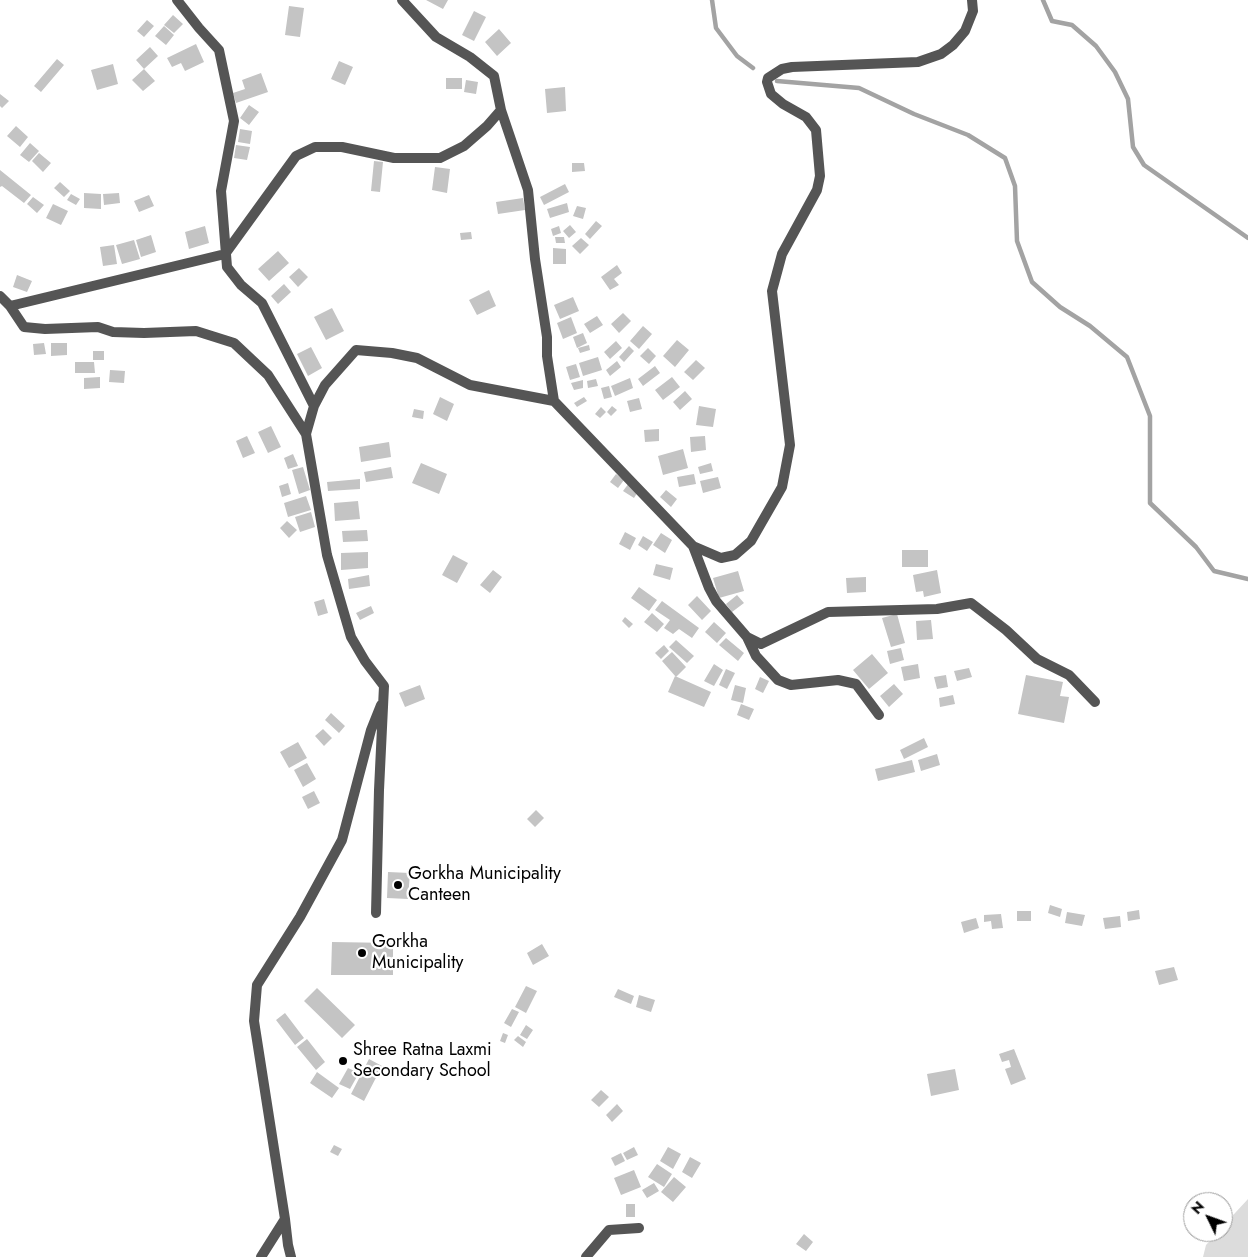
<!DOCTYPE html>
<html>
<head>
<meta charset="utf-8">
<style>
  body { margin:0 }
  #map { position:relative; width:1248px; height:1257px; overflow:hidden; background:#fff; font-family:Jost,sans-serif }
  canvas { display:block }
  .north { position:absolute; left:1183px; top:1192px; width:50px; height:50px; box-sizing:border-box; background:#fff; border:1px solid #999; border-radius:50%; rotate:312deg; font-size:14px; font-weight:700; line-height:20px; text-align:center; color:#000 }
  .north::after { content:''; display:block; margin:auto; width:18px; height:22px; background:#000; clip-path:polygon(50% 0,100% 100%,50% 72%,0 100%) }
</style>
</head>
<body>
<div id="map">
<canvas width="1248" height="1257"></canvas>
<div class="north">N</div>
</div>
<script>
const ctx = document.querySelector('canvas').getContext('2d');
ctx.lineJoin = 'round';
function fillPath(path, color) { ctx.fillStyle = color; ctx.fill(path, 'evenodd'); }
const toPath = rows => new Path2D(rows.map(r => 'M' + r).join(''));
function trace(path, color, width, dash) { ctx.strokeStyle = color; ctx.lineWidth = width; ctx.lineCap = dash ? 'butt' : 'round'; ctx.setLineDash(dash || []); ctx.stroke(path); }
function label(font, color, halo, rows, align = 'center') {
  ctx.font = font + ' Jost,sans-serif'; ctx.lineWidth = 4.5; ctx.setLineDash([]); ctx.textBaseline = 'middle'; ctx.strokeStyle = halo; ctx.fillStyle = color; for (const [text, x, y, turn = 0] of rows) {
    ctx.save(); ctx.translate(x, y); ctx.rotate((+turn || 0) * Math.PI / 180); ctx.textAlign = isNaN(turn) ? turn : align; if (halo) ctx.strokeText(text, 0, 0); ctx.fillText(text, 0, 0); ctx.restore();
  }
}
fillPath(toPath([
  [1248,1199,1248,1257,1203,1257,1206,1245,1218,1232,1223,1232,1223,1226]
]), '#dcdcdc');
trace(toPath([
  [712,0,716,28,737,56,753,68],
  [1043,0,1052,21,1072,25,1096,46,1115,72,1128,99,1133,147,1144,165,1248,238],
  [777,81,859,88,914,114,968,135,1005,158,1015,186,1017,241,1032,282,1060,307,1090,326,1127,357,1150,416,1150,503,1196,547,1214,571,1248,579]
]), '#a3a3a3', 4.5);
fillPath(toPath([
  [426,0,448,0,443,9],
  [289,6,304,8,300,37,285,35],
  [474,11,486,17,474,41,462,35],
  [173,15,183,24,174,33,164,25],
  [147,20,154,26,144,37,137,31],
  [164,26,174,35,166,45,155,36],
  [499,29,511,43,497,56,485,42],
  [196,44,204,62,185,71,181,63,172,67,167,58],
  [150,47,158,56,144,69,136,60],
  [57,59,64,65,41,92,34,86],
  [339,61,353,67,345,85,331,79],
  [113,64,118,84,97,90,91,70],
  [144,69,155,81,143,91,132,80],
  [261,73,268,92,236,103,233,93,245,89,242,80],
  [446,78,462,78,462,89,446,89],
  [466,80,478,82,476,94,464,92],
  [565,87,566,111,547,113,545,89],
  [0,94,9,101,2,108,0,106],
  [249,105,259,112,249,125,240,118],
  [16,126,28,137,20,147,7,136],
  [240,129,252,131,250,144,238,142],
  [30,143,39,151,29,162,20,155],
  [236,145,250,147,247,160,234,158],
  [39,153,51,163,43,172,32,161],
  [374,161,383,162,380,192,371,191],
  [572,163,584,163,585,171,572,172],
  [435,167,450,169,447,193,432,190],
  [0,170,31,195,24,203,2,186,0,187],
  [60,182,70,191,64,197,54,188],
  [565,184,569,192,544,205,540,197],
  [84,193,101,194,101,209,84,208],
  [119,193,120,203,104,205,103,194],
  [71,194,80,199,76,205,67,200],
  [149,195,154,206,139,212,134,201],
  [33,197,44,205,37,213,27,204],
  [523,198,525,210,498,214,496,202],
  [567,203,569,212,550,218,547,209],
  [53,204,68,211,61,225,46,218],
  [577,206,586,208,583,219,573,216],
  [596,221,602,226,590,239,585,234],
  [570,225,576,232,569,238,563,231],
  [205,226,209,243,189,249,185,232],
  [559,226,561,233,553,236,551,229],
  [471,232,472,239,461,240,460,233],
  [151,235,156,252,141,257,136,240],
  [555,237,564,237,565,243,556,243],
  [581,238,589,245,580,254,572,246],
  [134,240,140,259,122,264,116,245],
  [114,245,117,264,103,266,100,247],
  [553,248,566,249,566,264,553,264],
  [278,251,289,263,269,281,258,269],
  [617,265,622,273,614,279,619,285,610,290,601,277],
  [299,268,308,277,298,287,289,277],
  [17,275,32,281,27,292,13,287],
  [284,284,291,292,278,304,271,296],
  [489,290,496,306,477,315,469,300],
  [573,297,579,311,560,319,554,305],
  [332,308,344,331,326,340,314,317],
  [623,313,631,321,619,333,611,324],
  [597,316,603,325,590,333,584,324],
  [571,317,577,333,563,339,557,323],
  [643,326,652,334,639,349,630,341],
  [583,333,587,343,577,348,573,337],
  [677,340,689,350,675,367,663,356],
  [616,341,622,348,610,359,604,352],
  [44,343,46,354,34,355,33,344],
  [51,343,67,343,67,355,51,356],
  [589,345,590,350,580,353,578,348],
  [629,346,634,351,624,362,619,357],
  [311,347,322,368,308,376,297,354],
  [648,348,656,356,649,364,640,356],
  [93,351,104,351,104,360,93,360],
  [598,357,602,370,583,376,579,363],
  [696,360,705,368,693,380,684,372],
  [617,361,621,367,610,376,606,370],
  [75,362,94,362,95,373,75,373],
  [576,364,580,377,570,380,566,367],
  [655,366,660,373,643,386,638,379],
  [110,370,125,371,124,383,109,382],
  [100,377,100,388,84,389,84,378],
  [672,377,680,387,663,400,655,390],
  [630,378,633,388,615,396,611,386],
  [596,379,598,386,588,388,587,381],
  [583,380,583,388,574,390,571,383],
  [609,386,612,397,604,399,601,388],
  [685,391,692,399,680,410,673,402],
  [440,397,454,404,447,421,433,414],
  [584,397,587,401,577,407,574,403],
  [639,398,642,409,630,412,627,401],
  [612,406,617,410,611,416,607,412],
  [699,406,716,409,713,427,696,425],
  [601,407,606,412,600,418,595,414],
  [414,409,424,411,423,419,412,417],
  [271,426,281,447,268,453,258,432],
  [659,429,659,441,645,442,644,430],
  [247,436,255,453,243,458,236,441],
  [705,436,706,450,691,452,690,437],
  [389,442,391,457,361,462,359,447],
  [683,449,688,468,663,475,658,456],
  [293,454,298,466,288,469,284,458],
  [421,463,447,474,439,494,412,483],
  [711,463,713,471,700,474,698,467],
  [303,467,310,490,299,494,292,470],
  [391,467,393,478,366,482,364,472],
  [616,474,624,480,618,488,610,482],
  [694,474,696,484,679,487,677,477],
  [718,477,721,488,703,493,700,481],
  [360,479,360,489,328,491,327,482],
  [288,483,291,494,282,497,279,486],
  [629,483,639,490,634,498,623,491],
  [666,490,677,499,671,507,660,497],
  [306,496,311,510,288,517,284,503],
  [358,501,360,519,335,521,334,503],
  [311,512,315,527,300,532,295,517],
  [287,521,297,530,289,538,280,528],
  [367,530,368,541,343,542,342,531],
  [625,532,636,538,630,550,619,544],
  [661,533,672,540,665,553,653,545],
  [643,536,653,542,647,551,638,545],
  [902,550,928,550,928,567,902,567],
  [368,552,368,568,341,570,341,553],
  [453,555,468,563,457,583,442,575],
  [656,564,673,568,670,580,653,575],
  [493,570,502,577,490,593,480,585],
  [937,570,941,593,924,597,923,591,916,592,913,575],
  [738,571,744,591,719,598,713,578],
  [369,575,370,586,349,589,348,579],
  [866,577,866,592,847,593,846,578],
  [639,587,657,600,649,611,631,598],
  [737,595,744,603,732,612,726,604],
  [697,596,711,611,702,620,688,605],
  [324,599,328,613,318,616,314,602],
  [662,601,699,628,692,638,679,629,673,634,664,628,670,620,655,610],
  [371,606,374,613,360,620,356,613],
  [652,613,664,624,657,632,644,622],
  [897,614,905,643,891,647,882,618],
  [625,617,633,624,629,628,622,621],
  [931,620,933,639,917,640,916,621],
  [714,622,726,633,717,643,705,632],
  [726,638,744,653,738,661,719,645],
  [676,640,694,656,687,663,669,647],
  [664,645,669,651,661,659,655,653],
  [901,648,904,660,890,664,887,651],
  [672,652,686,667,676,677,662,661],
  [872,654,888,673,869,689,853,670],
  [714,664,723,670,714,686,704,681],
  [918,664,920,678,904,681,901,667],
  [969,668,972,677,957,681,954,671],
  [726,669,735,673,727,689,719,685],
  [946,675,948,687,937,689,934,677],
  [1026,675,1063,682,1060,696,1069,697,1064,723,1018,714],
  [675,676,711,692,704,707,668,692],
  [760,677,769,681,763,693,755,689],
  [894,684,903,694,889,707,880,696],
  [420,685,425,699,405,707,399,693],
  [735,685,746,688,743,703,731,700],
  [953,695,955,704,940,707,939,698],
  [741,704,754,709,749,720,737,715],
  [331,713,345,726,339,733,325,720],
  [323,729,332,738,324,746,315,736],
  [924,738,928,747,904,759,900,750],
  [298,742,307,758,289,768,280,752],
  [937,754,940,765,921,771,918,760],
  [912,760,915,772,878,781,875,769],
  [307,763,316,779,303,787,294,770],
  [314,791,320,803,308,809,302,797],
  [536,810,544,818,535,827,527,819],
  [388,872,410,873,408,899,387,898],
  [1050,905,1062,909,1060,917,1048,913],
  [1139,910,1140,919,1128,921,1127,912],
  [1017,911,1031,911,1031,921,1017,921],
  [1067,912,1085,915,1082,926,1065,923],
  [1001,914,1003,928,992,929,991,921,984,922,984,915],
  [1120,916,1121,927,1105,929,1103,918],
  [976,918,979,928,964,933,961,922],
  [332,942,393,943,393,975,331,975],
  [542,944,549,956,533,965,527,953],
  [1174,967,1178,980,1159,985,1155,971],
  [526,986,537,991,526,1013,515,1007],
  [317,988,355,1025,342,1038,304,1001],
  [618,989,634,996,631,1004,614,997],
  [639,995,655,1000,651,1012,636,1007],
  [512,1009,519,1012,511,1027,504,1023],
  [285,1013,304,1038,295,1045,276,1020],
  [526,1025,533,1030,527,1039,520,1035],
  [503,1033,508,1035,505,1043,500,1041],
  [518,1036,526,1042,523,1047,514,1040],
  [307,1039,325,1062,316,1070,297,1047],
  [1014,1049,1026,1079,1011,1085,1005,1069,1011,1067,1009,1060,1002,1062,999,1054],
  [369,1059,382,1066,364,1101,351,1094],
  [348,1068,359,1073,350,1089,339,1084],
  [955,1069,959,1090,931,1096,927,1074],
  [317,1072,339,1088,332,1098,310,1083],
  [601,1090,609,1097,599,1107,591,1100],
  [617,1104,623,1111,612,1122,606,1115],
  [334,1145,342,1149,338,1156,330,1152],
  [634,1147,638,1155,627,1160,623,1153],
  [668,1147,681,1154,673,1169,660,1161],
  [621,1153,625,1161,615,1166,611,1158],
  [690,1157,701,1163,692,1178,682,1172],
  [657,1164,672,1174,664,1187,648,1177],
  [634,1170,641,1187,621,1195,614,1178],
  [674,1177,686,1187,673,1202,661,1192],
  [654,1183,659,1191,647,1198,642,1190],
  [626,1204,635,1204,635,1217,626,1217],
  [804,1234,813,1242,806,1251,796,1244]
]), '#c4c4c4');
trace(toPath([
  [177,0,199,28,219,50,234,121,221,191,227,267,241,285,262,303,314,406],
  [501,110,528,190,535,259,547,337,547,356,554,401],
  [0,296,10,306,225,254,296,156,315,147,342,147,394,158,440,158,464,146,487,126,501,110,494,76,470,57,436,37,402,0],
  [10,306,24,327,45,329,98,327,113,332,144,333,196,331,234,343,268,375,306,434],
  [693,546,709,588,716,601,747,637,756,656,778,680,791,685,838,680,856,684,879,715],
  [747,637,761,644,828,612,937,609,971,603,1006,630,1037,659,1069,675,1095,702],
  [376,913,379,790,384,686,365,661,351,637,327,555,306,434,314,406,325,385,356,350,392,353,417,358,470,385,554,401,693,546,721,558,735,555,751,541,782,487,790,445,772,291,782,254,817,190,820,176,816,130,806,117,783,104,771,94,767,82,768,78,782,69,792,67,918,62,941,54,953,45,965,31,973,11,972,0],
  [261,1257,285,1219],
  [291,1257,288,1245,285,1219,254,1021,257,985,300,917,342,840,371,730,381,705],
  [586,1257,609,1230,639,1228]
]), '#555', 10);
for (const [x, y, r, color] of [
  [398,885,5,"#000"],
  [362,953,5,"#000"],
  [343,1061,5,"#000"]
]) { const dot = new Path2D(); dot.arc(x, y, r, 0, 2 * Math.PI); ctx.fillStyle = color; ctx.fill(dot); trace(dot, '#fff', 2); }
label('18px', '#000', '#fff', [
  ["Gorkha Municipality",408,875],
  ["Canteen",408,896],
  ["Gorkha",372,943],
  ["Municipality",372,964],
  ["Shree Ratna Laxmi",353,1051],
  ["Secondary School",353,1072]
], 'left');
</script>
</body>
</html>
